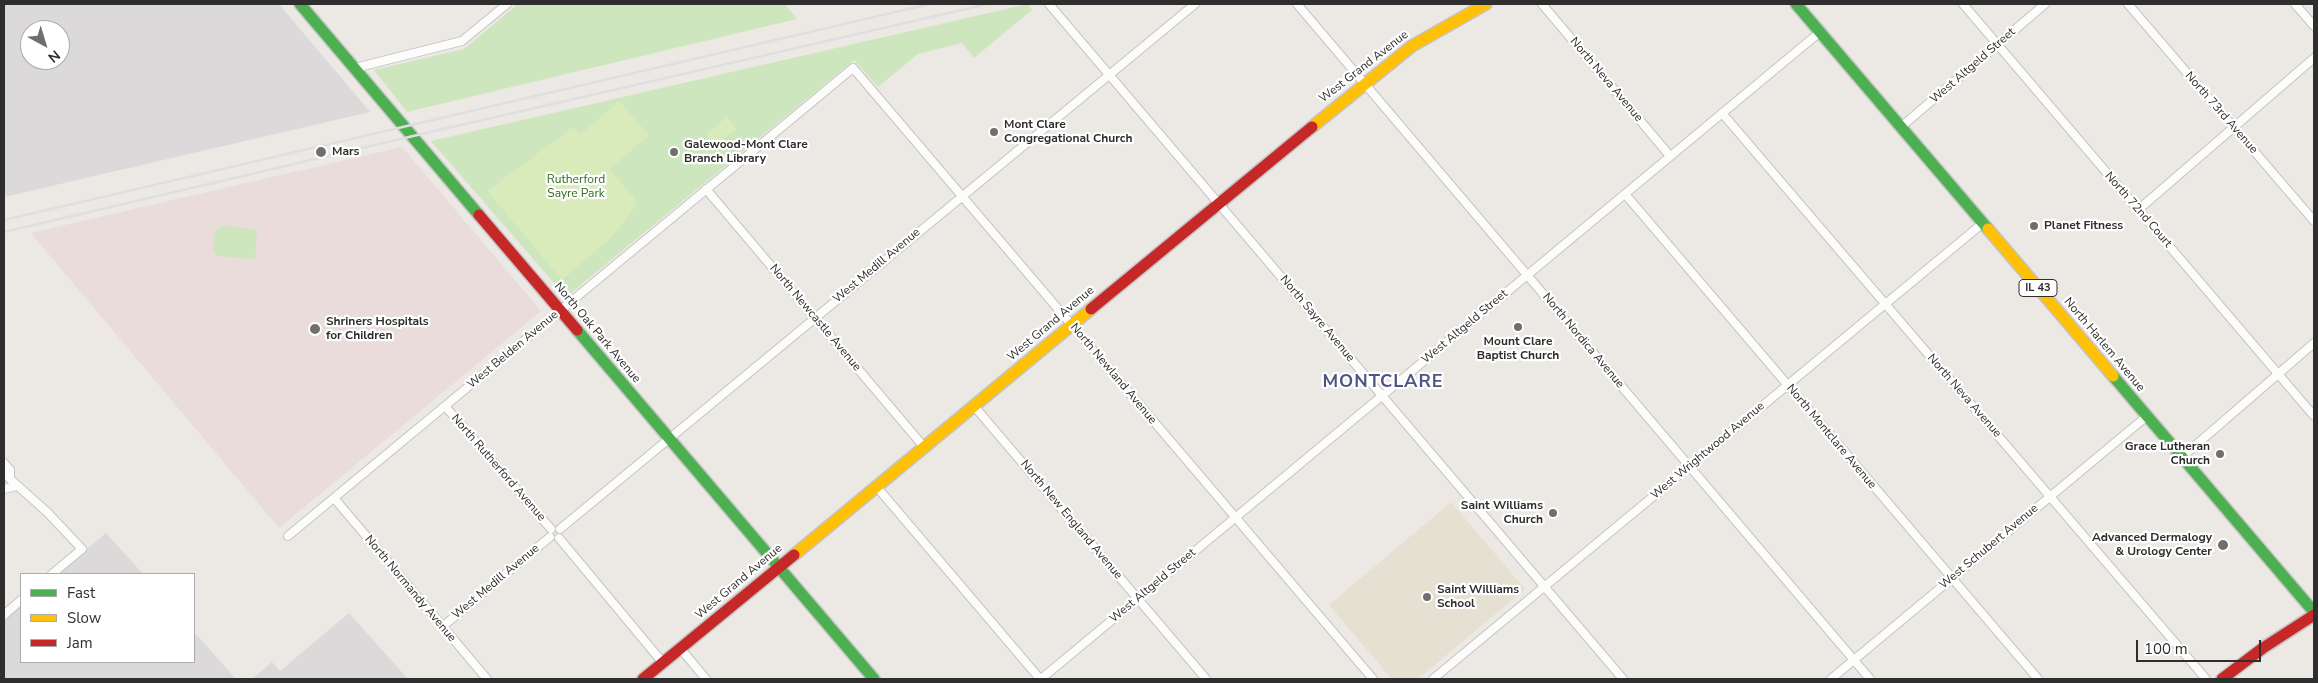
<!DOCTYPE html>
<style>
body{margin:0}
#map{position:relative;width:2318px;height:683px;overflow:hidden;background:#ece8e4;font-family:"Nunito Sans",sans-serif}
canvas{display:block}
.frame{position:absolute;inset:0;border:5px solid #2e2e2e;pointer-events:none}
.legend{position:absolute;left:20px;top:573px;width:175px;height:90px;box-sizing:border-box;background:#fff;border:1px solid #ababab;margin:0;padding:6px 9px;list-style:none;font-size:15px;color:#2e2e2e}
.legend li{display:flex;align-items:center;gap:10px;height:25px}
.legend b{width:25px;border:1px solid #ababab}
.north{position:absolute;left:20px;top:20px;width:50px;height:50px;box-sizing:border-box;background:#fff;border:1px solid #ababab;border-radius:50%;rotate:141deg;font-size:14px;font-weight:700;line-height:20px;text-align:center;color:#2e2e2e}
.north::after{content:'';display:block;margin:auto;width:18px;height:22px;background:#706f6e;clip-path:polygon(50% 0,100% 100%,50% 72%,0 100%)}
.scale{position:absolute;left:2136px;top:640px;width:125px;height:22px;box-sizing:border-box;border:2px solid #2e2e2e;border-top:0;padding-left:6px;font-size:15px;line-height:18px;white-space:nowrap;color:#2e2e2e;-webkit-text-stroke:4px #fff;paint-order:stroke}
</style>
<div id="map">
<canvas width="2318" height="683"></canvas>
<div class="frame"></div>
<ul class="legend">
<li><b style="height:6px;background:#4caf50"></b>Fast</li>
<li><b style="height:6px;background:#ffc107"></b>Slow</li>
<li><b style="height:6px;background:#c62828"></b>Jam</li>
</ul>
<div class="north">N</div>
<div class="scale">100 m</div>
</div>
<script>
const c = document.querySelector('canvas').getContext('2d');
c.lineJoin = 'round';
function fill(path, color) { c.fillStyle = color; c.fill(path, 'evenodd'); }
function stroke(path, color, width, dash) { c.strokeStyle = color; c.lineWidth = width; c.lineCap = dash ? 'butt' : 'round'; c.setLineDash(dash || []); c.stroke(path); }
function write(font, color, halo, rows, align = 'center') {
  c.font = font + ' "Nunito Sans",sans-serif'; c.lineWidth = 4.5; c.setLineDash([]); c.textBaseline = 'middle'; c.strokeStyle = halo; c.fillStyle = color; for (const [text, x, y, turn = 0] of rows) {
    c.save(); c.translate(x, y); c.rotate((+turn || 0) * Math.PI / 180); c.textAlign = isNaN(turn) ? turn : align; if (halo) c.strokeText(text, 0, 0); c.fillText(text, 0, 0); c.restore();
  }
}
const industrial = new Path2D(`
 M4 4H279L370 112 4 197ZM30 30H60V60H30Z
 M106 533 143 574H58Z
 M21 606V662H194V632L236 679H4V621Z
 M349 613 408 679H252L272 662 280 671Z`);
const education = new Path2D(`
 M1451 502 1525 589 1418 679H1392L1329 605Z`);
const medical = new Path2D(`
 M402 147 541 311 279 528 31 233Z`);
const green = new Path2D(`
 M518 4H785L797 19 407 112 374 70 464 49Z
 M1028 4 1032 10 974 58 962 43 918 54 878 87 854 60 566 297 431 141Z
 M222 225 255 230 257 232 255 259 218 256 213 251 215 231Z`);
const pitch = new Path2D(`
 M619 101 649 135 610 169 638 203 612 237 562 280 487 191 573 127 581 134Z
 M727 117 737 129 715 146 706 134Z`);
const street = new Path2D(`
 M1049 4 1623 679
 M1297 4 1870 679
 M1542 4 1670 156
 M1963 4 2314 416
 M2128 4 2314 221
 M2295 4 2314 26
 M355 68 462 41 507 4
 M1722 113 2206 679
 M1901 127 2045 4
 M706 189 924 447
 M1625 194 2038 679
 M2138 210 2314 58
 M445 406 551 529
 M974 406 1206 679
 M2182 457 2314 343
 M4 463 10 470V479L4 473
 M10 479 47 512 82 549 52 574
 M876 486 1040 679
 M4 489 16 486
 M334 498 487 679
 M560 529 1195 4
 M288 536 853 68 1373 679
 M559 538 663 663
 M4 615 21 600
 M442 627 550 537
 M680 648 706 679
 M1041 679 1820 32
 M1433 679 1983 223
 M1831 679 2147 416`);
const fast = new Path2D(`
 M300 4 479 215
 M1796 4 1988 229
 M577 330 874 679
 M2113 376 2314 612`);
const slow = new Path2D(`
 M1312 127 1412 46 1486 4
 M1988 229 2113 376
 M794 555 1091 309`);
const jam = new Path2D(`
 M479 215 577 330
 M1091 309 1312 127
 M643 679 794 555
 M2222 679 2263 648 2314 615`);
const rail = new Path2D(`
 M4 220 930 4
 M4 232 426 133 988 4`);
const markers = [
 [994,132,5,"#706f6e"],
 [321,152,6,"#706f6e"],
 [674,152,5,"#706f6e"],
 [2034,226,5,"#706f6e"],
 [1518,327,5,"#706f6e"],
 [315,329,6,"#706f6e"],
 [2220,454,5,"#706f6e"],
 [1553,513,5,"#706f6e"],
 [2223,545,6,"#706f6e"],
 [1427,597,5,"#706f6e"]
];
const shields = [
 [2038,288,38]
];
const shieldNames = [
 ["IL 43",2038,288]
];
const streetNames = [
 ["West Altgeld Street",1973,66,-41],
 ["West Grand Avenue",1364,67,-38],
 ["North Neva Avenue",1606,80,50],
 ["North 73rd Avenue",2221,113,49],
 ["North 72nd Court",2138,210,49],
 ["West Medill Avenue",877,266,-40],
 ["North Newcastle Avenue",815,318,50],
 ["North Sayre Avenue",1317,319,50],
 ["West Grand Avenue",1051,324,-40],
 ["West Altgeld Street",1465,327,-40],
 ["North Oak Park Avenue",597,333,50],
 ["North Nordica Avenue",1583,341,50],
 ["North Harlem Avenue",2104,345,50],
 ["West Belden Avenue",513,350,-40],
 ["North Newland Avenue",1113,374,50],
 ["North Neva Avenue",1964,396,49],
 ["North Montclare Avenue",1831,437,50],
 ["West Wrightwood Avenue",1708,451,-40],
 ["North Rutherford Avenue",498,468,49],
 ["North New England Avenue",1071,520,50],
 ["West Schubert Avenue",1989,547,-40],
 ["West Medill Avenue",496,582,-40],
 ["West Grand Avenue",739,582,-40],
 ["West Altgeld Street",1153,586,-40],
 ["North Normandy Avenue",410,589,50]
];
const poiNames = [
 ["Mont Clare",1004,125],
 ["Congregational Church",1004,139],
 ["Galewood-Mont Clare",684,145],
 ["Branch Library",684,159],
 ["Mars",332,152],
 ["Planet Fitness",2044,226],
 ["Shriners Hospitals",326,322],
 ["for Children",326,336],
 ["Mount Clare",1518,342,"center"],
 ["Baptist Church",1518,356,"center"],
 ["Grace Lutheran",2210,447,"right"],
 ["Church",2210,461,"right"],
 ["Saint Williams",1543,506,"right"],
 ["Church",1543,520,"right"],
 ["Advanced Dermalogy",2212,538,"right"],
 ["& Urology Center",2212,552,"right"],
 ["Saint Williams",1437,590],
 ["School",1437,604]
];
const parkNames = [
 ["Rutherford",576,180],
 ["Sayre Park",576,194]
];
const districtNames = [
 ["MONTCLARE",1383,383]
];
fill(industrial, '#dcd9db');
fill(education, '#e6e0d3');
fill(medical, '#e9dcdb');
fill(green, '#cee6be');
fill(pitch, '#d9eabb');
stroke(street, '#c5c4c5', 10);
stroke(fast, '#c5c4c5', 14);
stroke(slow, '#c5c4c5', 14);
stroke(jam, '#c5c4c5', 14);
stroke(street, '#fcfcfb', 8);
stroke(fast, '#4caf50', 11);
stroke(slow, '#ffc107', 11);
stroke(jam, '#c62828', 11);
stroke(rail, '#dfdfe1', 2.5);
for (const [x, y, r, color] of markers) { const dot = new Path2D(); dot.arc(x, y, r, 0, 2 * Math.PI); c.fillStyle = color; c.fill(dot); stroke(dot, '#fff', 2); }
for (const [x, y, w] of shields) { const box = new Path2D(); box.roundRect(x - w / 2, y - 8.5, w, 17, 4); c.fillStyle = '#fff'; c.fill(box); stroke(box, '#2e2e2e', 1); }
write('bold 11px', '#2e2e2e', null, shieldNames);
write('12px', '#2e2e2e', '#fff', streetNames);
write('bold 12px', '#2e2e2e', '#fff', poiNames, 'left');
write('12px', '#2c6e1b', '#fff', parkNames);
c.letterSpacing = '1px';
write('bold 18px', '#4d5680', '#fff', districtNames);
c.letterSpacing = '0px';
</script>
